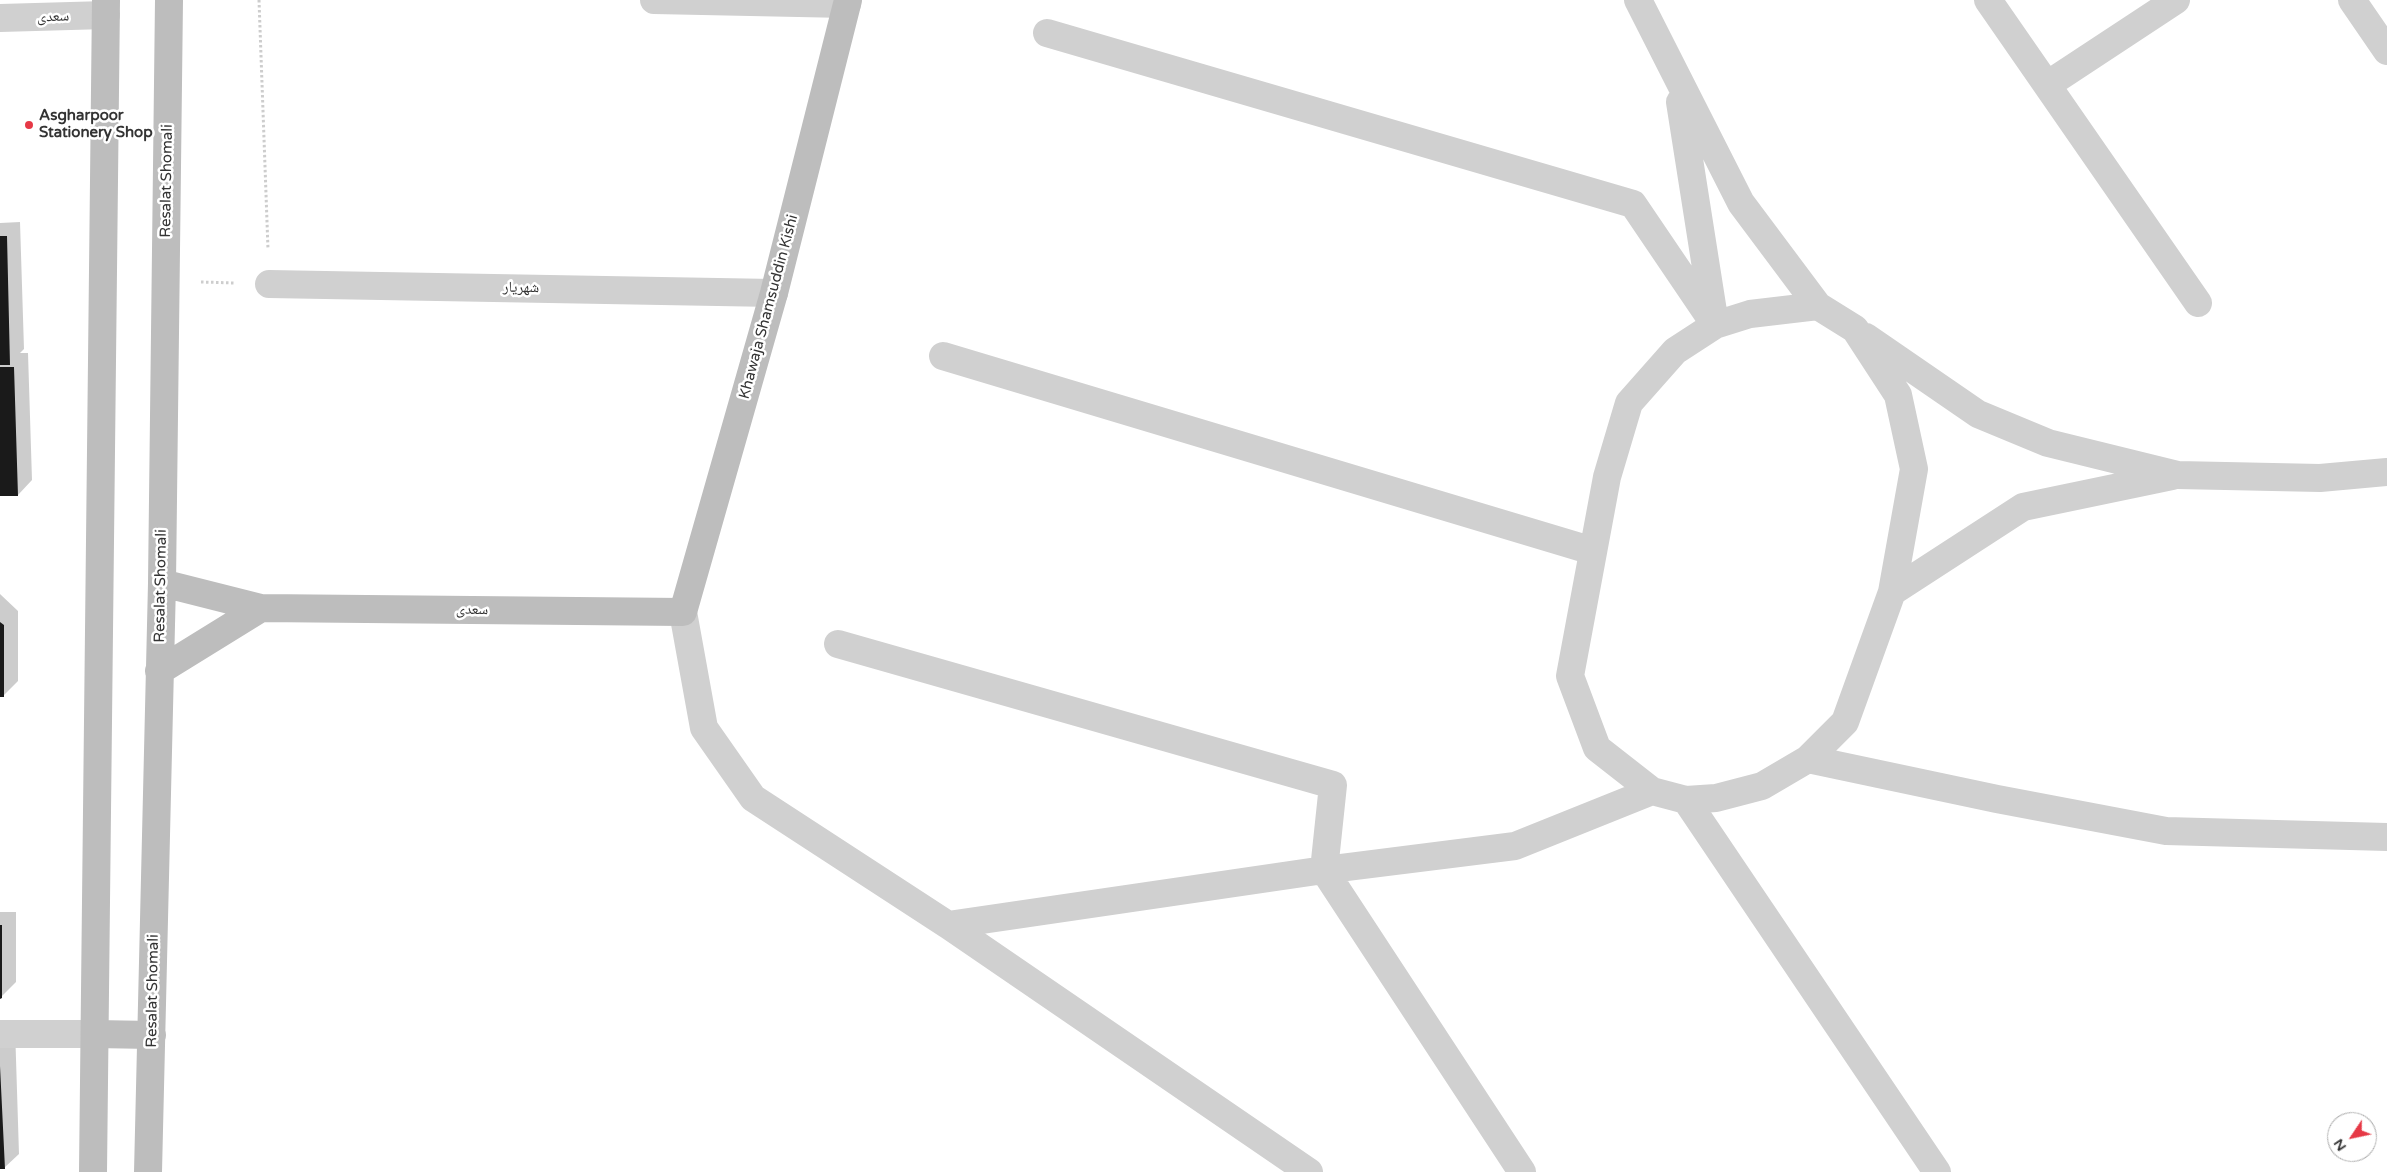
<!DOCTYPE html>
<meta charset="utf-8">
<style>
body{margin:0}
#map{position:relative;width:2387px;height:1172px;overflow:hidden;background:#fff;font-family:"Varela Round",sans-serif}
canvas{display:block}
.north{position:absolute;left:2327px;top:1112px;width:50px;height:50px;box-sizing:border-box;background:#fff;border:1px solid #adadad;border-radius:50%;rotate:236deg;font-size:14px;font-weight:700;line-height:20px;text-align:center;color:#333}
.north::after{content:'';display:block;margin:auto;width:18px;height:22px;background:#e63946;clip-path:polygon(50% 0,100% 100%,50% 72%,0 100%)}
</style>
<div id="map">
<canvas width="2387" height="1172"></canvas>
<div class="north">N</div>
</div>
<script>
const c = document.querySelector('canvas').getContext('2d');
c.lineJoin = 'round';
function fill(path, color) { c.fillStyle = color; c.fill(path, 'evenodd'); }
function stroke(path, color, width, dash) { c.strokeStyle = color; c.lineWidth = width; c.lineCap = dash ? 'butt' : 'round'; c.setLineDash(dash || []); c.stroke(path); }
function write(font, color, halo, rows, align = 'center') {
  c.font = font + ' "Varela Round","Noto Naskh Arabic",sans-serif'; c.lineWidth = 5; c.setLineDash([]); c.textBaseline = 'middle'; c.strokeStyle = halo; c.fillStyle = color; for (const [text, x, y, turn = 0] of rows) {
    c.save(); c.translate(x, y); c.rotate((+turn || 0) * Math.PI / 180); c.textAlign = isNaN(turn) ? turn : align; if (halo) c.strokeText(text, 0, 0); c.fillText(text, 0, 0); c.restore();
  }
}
const shadow = new Path2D(`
 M20 222 24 349 20 353H28L32 480 18 495H0V223Z
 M0 594 18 611V681L3 696H0Z
 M0 912H16V982L0 998Z
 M0 1027H15L19 1154 4 1168H0Z`);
const building = new Path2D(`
 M0 236H7L10 365H0Z
 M0 367H14L18 496H0Z
 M0 622 4 625V697H0Z
 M0 925H2V998L0 999Z
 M0 1066 5 1169H0Z`);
const path = new Path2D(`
 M259 0 268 249
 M201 282 235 283`);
const street = new Path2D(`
 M654 0 847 4
 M1638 0 1741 203 1818 306
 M1988 0 2198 303
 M2352 0 2387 51
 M0 18 106 15
 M1047 33 1633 204 1715 325
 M2047 85 2176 0
 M1680 102 1714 318
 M269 284 774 293
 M1818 306 1855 329 1898 395 1914 469 1892 592 1845 722 1808 759 1762 786 1716 798 1686 800 1652 791 1597 748 1570 676 1607 477 1629 403 1675 351 1715 325 1750 314Z
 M1866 337 1978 414 2048 443 2178 475 2320 478 2387 472
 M943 356 1593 551
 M1892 592 2023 507 2172 476
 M683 612 704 728 753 798 948 925 1309 1172
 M838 644 1333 785 1324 870 1522 1172
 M1808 759 1997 799 2166 831 2387 837
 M1686 800 1937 1172
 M948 925 1324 870 1515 846 1652 791
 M0 1034H95`);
const secondary = new Path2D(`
 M162 583 261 608 683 612 774 293 848 0
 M159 671 261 608
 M95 1034 152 1035
 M93 1172 106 0
 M148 1172 162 583 169 0`);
const markers = [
 [29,125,5,"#e63946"]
];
const streetNames = [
 ["سعدی",53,17,-2],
 ["Resalat Shomali",167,181,-89],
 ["شهریار",521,288,1],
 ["Khawaja Shamsuddin Kishi",769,307,-75],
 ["Resalat Shomali",161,586,-89],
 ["سعدی",472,610,1],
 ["Resalat Shomali",153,991,-89]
];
const poiNames = [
 ["Asgharpoor",39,116],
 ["Stationery Shop",39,133]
];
fill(shadow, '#0003');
fill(building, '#1a1a1a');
stroke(path, '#cdcdcd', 3, [2.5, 2.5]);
stroke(street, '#d0d0d0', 28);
stroke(secondary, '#bdbdbd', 28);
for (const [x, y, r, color] of markers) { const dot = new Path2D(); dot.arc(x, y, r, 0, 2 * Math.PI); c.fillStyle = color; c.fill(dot); stroke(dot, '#fff', 2); }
write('15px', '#333', '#fff', streetNames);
write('bold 15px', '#333', '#fff', poiNames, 'left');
</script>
